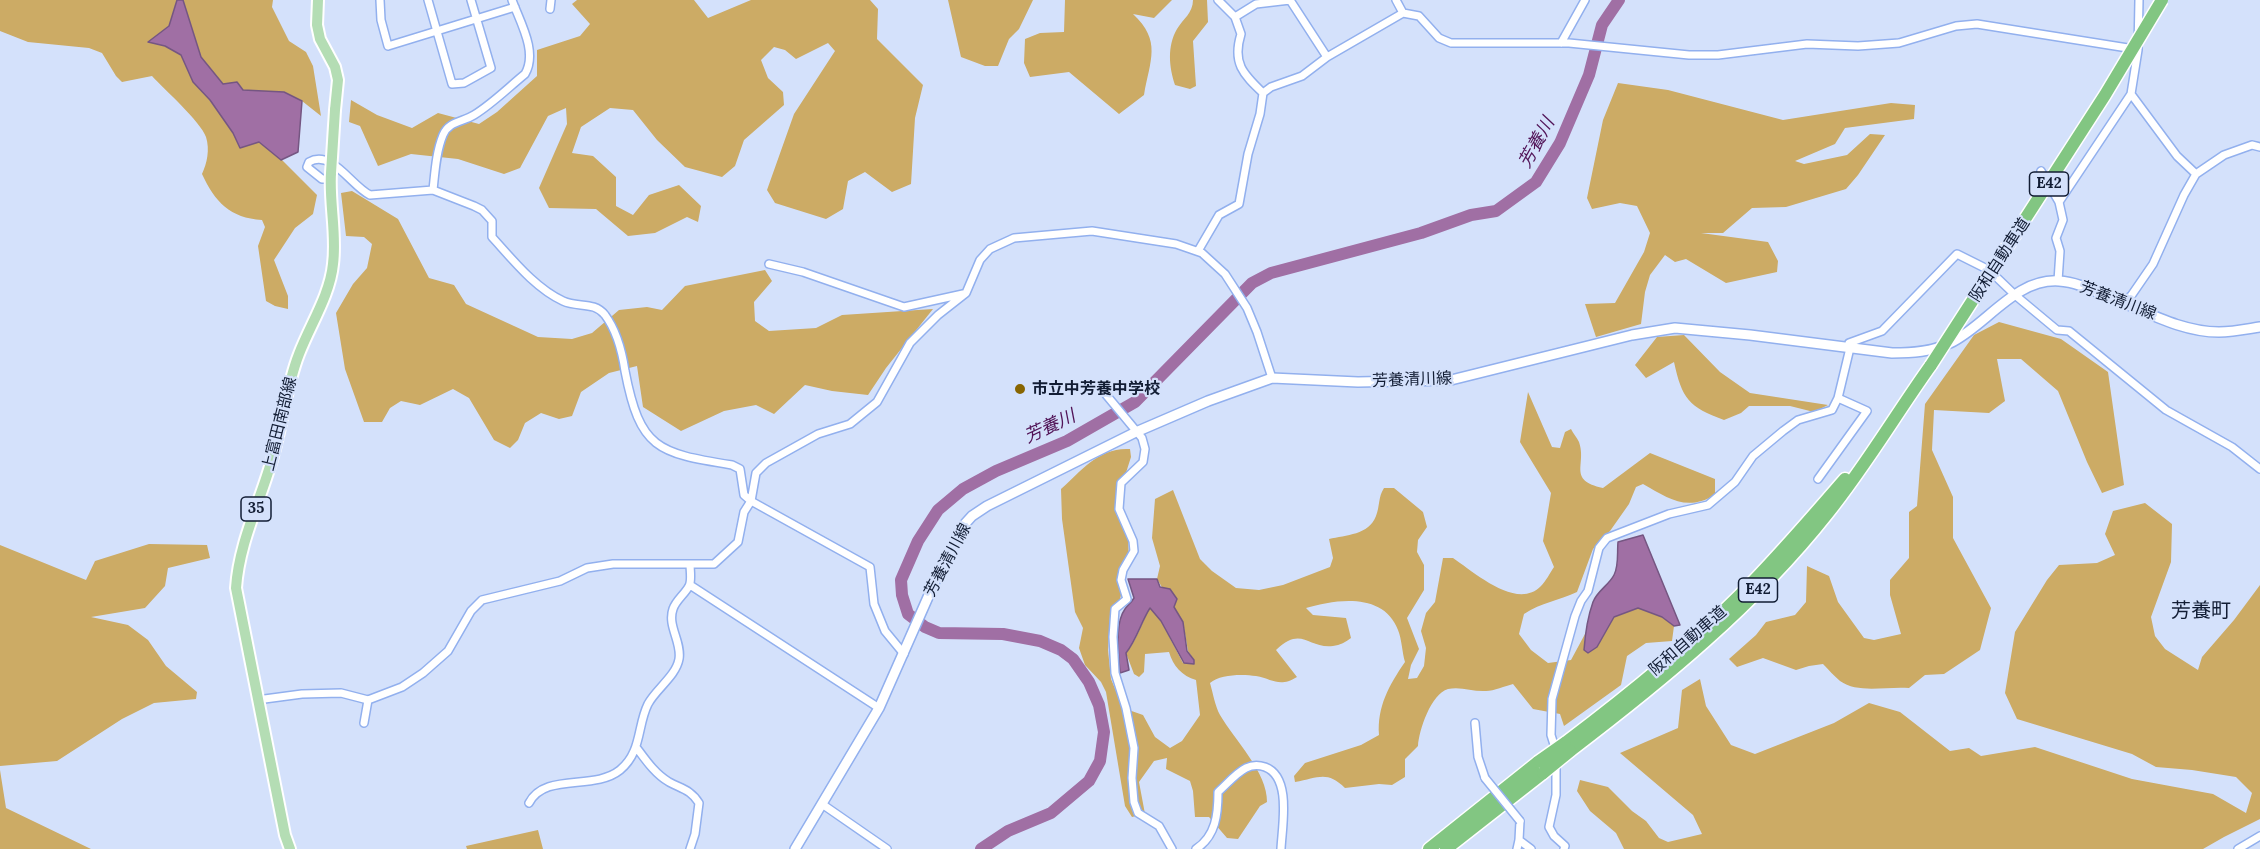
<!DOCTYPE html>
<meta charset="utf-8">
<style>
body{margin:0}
canvas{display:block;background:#d4e1fb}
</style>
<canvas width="2260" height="849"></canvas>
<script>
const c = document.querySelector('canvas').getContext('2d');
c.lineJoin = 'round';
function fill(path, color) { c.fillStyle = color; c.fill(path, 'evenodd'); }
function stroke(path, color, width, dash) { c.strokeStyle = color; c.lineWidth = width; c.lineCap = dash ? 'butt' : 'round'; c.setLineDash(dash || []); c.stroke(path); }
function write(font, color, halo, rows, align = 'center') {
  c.font = font + ' Lora,"Noto Sans JP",serif'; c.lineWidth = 4.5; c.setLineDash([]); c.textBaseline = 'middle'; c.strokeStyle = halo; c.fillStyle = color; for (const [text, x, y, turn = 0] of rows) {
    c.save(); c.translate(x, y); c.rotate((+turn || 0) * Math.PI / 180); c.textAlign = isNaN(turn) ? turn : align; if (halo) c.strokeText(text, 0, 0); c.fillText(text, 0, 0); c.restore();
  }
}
const forest = new Path2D(`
 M0 0H177L170 26 149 42 165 46 181 55 193 82 210 100 233 133 240 148 259 142 276 154 317 195 313 214 295 228 274 260 288 296V309L275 306 266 301 258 246 265 227 262 220C230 218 215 202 202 174 207 163 210 150 206 137 201 122 164 89 152 76L122 82 116 76 102 53 89 48 28 42 0 31Z
 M183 0H273L272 7 289 41 306 52 313 66 321 116 302 101 284 92 243 90 237 82 223 84 201 57Z
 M577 0H694L708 18 751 0H870L878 9 877 39 923 85 915 118 911 184 892 192 865 172 848 181 843 209 826 219 775 203 767 190 794 114 835 51 828 43 796 59 785 50 774 47 761 60 768 78 783 92 784 105 744 140 735 166 722 177 685 167 657 140 633 110 610 108 581 127 572 153 593 156 616 177V206L633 215 649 195 679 185 701 206 698 222 687 217 655 233 628 236 596 209 549 208 539 188 567 124 566 108 548 116 520 168 504 174 458 159 411 154 378 166 360 126 349 122 351 100 377 115 412 128 438 113 479 124 497 112 537 76V50L580 36 590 24 572 4Z
 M948 0H1033L1019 29 1009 39 998 66H985L961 57Z
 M1065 0H1172L1154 18 1133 14C1162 41 1150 60 1144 95L1119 114 1069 72 1030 77 1024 63 1025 39 1040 33 1064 32Z
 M1193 0H1207L1208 22 1193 41 1196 86 1190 89 1175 85C1169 67 1167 46 1177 29 1183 19 1193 13 1193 0Z
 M1618 83 1668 90 1783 120 1891 103 1915 105 1914 119 1845 128 1835 144 1795 161 1804 164 1847 155 1870 134 1885 135 1858 175 1846 189 1786 207 1752 208 1723 233H1701L1768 242 1778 261 1777 272 1726 283 1686 259 1675 262 1665 255 1650 275 1645 292 1641 324 1596 337 1585 304 1615 303 1644 252 1650 233 1637 206 1620 203 1592 209 1587 198 1603 120Z
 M352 191 398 219 429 278 454 285 466 304 538 337 572 339 592 333 619 310 647 307 662 310 685 286 765 270 772 281 754 302 755 321 769 331 816 328 842 315 933 309 886 368 868 395 832 391 805 385 774 414 756 405 724 411 681 431 643 407 637 366 609 373 581 392 572 416 559 419 541 413 525 423 518 440 510 448 494 440 469 398 453 389 420 405 401 401 390 408 382 422H364L345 369 336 313 353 284 367 268 372 244 364 237 346 236 341 193Z
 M1999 322 2061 339 2108 372 2124 485 2102 493 2087 462 2058 391 2021 359H1997L2005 401 1989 413 1934 410 1932 450 1953 497V538L1991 608 1980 650 1944 674 1925 675 1909 688C1887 686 1858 694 1840 681 1834 676 1829 670 1823 664L1809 666 1796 670 1763 658 1737 667 1729 659 1756 635 1766 622 1795 615 1806 602 1807 566 1829 576 1838 602 1864 638 1874 640 1901 634 1890 595V580L1909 558V512L1917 506 1925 404 1974 335Z
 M1684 335 1720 372 1750 393 1828 405 1814 412 1790 406H1749L1741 413 1724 420C1689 407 1682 399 1674 362L1646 378 1635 365 1657 337Z
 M1528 392 1552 447 1560 448 1565 432 1571 429C1573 433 1577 438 1579 442 1587 465 1567 480 1603 488L1650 453 1715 479V495C1686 512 1668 498 1643 484L1636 487 1629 504 1610 531 1593 549 1577 592C1558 601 1542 602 1524 614L1519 634 1531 650 1548 663 1571 660 1585 634 1584 650 1597 647 1614 617 1638 608 1662 617 1674 626 1672 641 1646 643 1627 656 1621 685 1564 726 1560 714 1533 709 1513 684C1505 686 1494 691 1486 691 1473 692 1461 686 1448 689 1431 694 1419 730 1418 746L1405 759V777L1392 785 1379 784 1345 788C1327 770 1318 778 1295 782L1294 776 1305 763 1361 745 1379 735C1377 707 1389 685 1405 662 1402 652 1402 640 1398 630 1384 592 1336 599 1306 608L1313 615 1346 618 1351 638C1346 642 1340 645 1333 646 1308 649 1302 625 1276 650L1297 677C1279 688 1273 679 1256 676 1243 674 1220 674 1210 683 1213 693 1215 706 1220 715 1234 739 1268 773 1267 802L1260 806 1238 839 1227 838 1209 817H1195L1193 791 1190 781 1166 769 1167 758 1154 761 1139 782 1145 814 1132 817 1125 806 1106 692 1101 682 1085 665 1079 648 1083 628 1075 612 1062 519 1061 489C1082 470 1099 447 1130 449L1131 457 1116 504 1128 534 1129 564 1120 599 1110 615 1108 650 1111 679 1123 708 1143 715 1155 737 1170 748 1182 741 1200 715 1196 680C1182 676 1173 666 1169 652L1145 654 1144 672 1139 677 1134 674 1126 653C1137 640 1142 622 1150 607L1161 621 1183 663 1194 664V660L1188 651 1183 622 1157 579 1160 566 1152 538 1155 499 1173 490 1200 559 1212 571 1236 588 1259 590 1283 585 1330 567 1333 558 1329 539C1346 535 1369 535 1376 516 1380 506 1378 497 1384 488H1394L1423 512 1427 527 1418 540 1417 552 1424 565V590L1407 618 1419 649 1411 665 1408 679 1417 678 1424 666 1426 648 1421 631 1426 613 1435 602 1443 558H1453C1474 572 1517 611 1541 586 1546 581 1550 573 1554 567L1543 541 1551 493 1520 442Z
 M2145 503 2172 524 2171 562 2151 617 2155 636 2165 649 2198 670 2202 657 2234 620 2260 585V819L2224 837 2203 849H1624L1616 833 1590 811 1577 791 1580 780 1608 787 1632 811 1646 821 1659 838 1668 842 1702 834 1693 815 1620 753 1678 728 1682 690 1700 679 1706 706 1731 745 1755 754 1834 723 1869 703 1900 712 1950 751 1969 748 1981 756 2035 747 2132 779 2213 794 2246 813 2252 793 2236 777 2192 770 2156 767 2132 754 2017 719 2005 693 2015 632 2047 580 2059 565 2097 563 2115 555 2105 534 2113 511Z
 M149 544 207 545 210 558 168 568 165 586 145 608 91 617 128 625 148 640 166 666 197 692 196 699 154 703 122 719 57 761 0 766V545L86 580 95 561Z
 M0 770 6 808 91 849H0Z
 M538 830 543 849H467L466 846Z`);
const water = new Path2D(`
 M177 0H183L201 57 223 84 237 82 243 90 284 92 302 101 298 152 281 160 259 142 240 148 233 133 210 100 193 82 181 55 165 46 148 42 169 26Z
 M1643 535 1680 625 1674 626 1662 617 1638 608 1614 617 1597 647 1588 653 1584 650C1585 636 1588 616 1593 602 1597 591 1609 585 1614 575 1619 566 1617 553 1618 542Z
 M1128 579H1157L1160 587 1170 589 1177 599 1174 607 1183 622 1187 651 1194 660V664L1184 663 1161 621 1150 608C1141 622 1137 639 1126 653L1129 670 1120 673C1119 655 1114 624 1125 609 1128 605 1131 603 1134 598Z`);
const river = new Path2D(`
 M981 849 1008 831 1051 813 1089 781 1100 761 1104 732 1099 705 1089 682 1073 659 1061 650 1040 641 1003 634 939 633 925 627 908 614 902 595 901 580 918 541 938 510 963 489 996 471 1067 441 1135 402 1252 283 1271 273 1421 233 1471 215 1496 211 1536 182 1560 143 1589 75 1602 25 1619 0`);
const street = new Path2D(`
 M380 0 381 20 388 46 515 7
 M428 0 452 84 464 83 491 68 471 0
 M1218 0 1235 17
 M1396 0 1403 13
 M550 9 551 0
 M1561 43 1585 0
 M1263 93C1243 74 1232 63 1241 34L1235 17 1256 4 1290 0 1327 57
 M2131 94 2177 156 2196 174
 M2041 171 2059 202 2063 220 2056 238 2060 251 2058 281
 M331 179H322L307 167 309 162C332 149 351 186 370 195L433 190 474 206 482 210 492 221V237C513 260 535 288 563 301 578 308 594 301 605 315 617 331 622 351 625 371 640 449 657 453 732 465L740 469 744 495 751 501 870 567 874 604 885 631 904 654
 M433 190C435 172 436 152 443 135 449 121 463 122 474 115 492 104 509 87 525 74 538 52 520 22 512 0
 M2059 202 2131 94 2138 50 2139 0
 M1198 251 1219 215 1239 204 1248 154 1260 114 1263 93 1271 87 1302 76 1327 57 1403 13 1419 16 1439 38 1451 43H1569L1689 55H1718L1807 44 1858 46 1899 43 1956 26 1977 24 2134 49
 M769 264 803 272 904 307 963 294
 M2122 302 2131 296 2153 264 2184 195 2196 174 2224 155 2252 145 2260 147
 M1103 391 1142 438 1145 449 1143 462 1121 483 1119 509 1133 541 1134 551 1123 570 1121 580 1127 599 1115 609 1113 637 1115 673 1126 708 1134 748 1132 778 1134 802 1138 813 1159 826 1172 849
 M1818 479 1867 411 1838 398
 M690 585 879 708
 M257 700 302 694 341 693 368 700 402 687 423 673 448 651 471 611 482 600 560 581 587 568 613 564H714L738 542 744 512 751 501 756 473 766 463 818 434 850 424 877 402 910 343 938 315 966 293 980 260 990 249 1014 238 1092 231 1176 244 1202 253 1225 274 1247 308 1257 332 1272 378
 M364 723 368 700
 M1475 723 1478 757 1485 778
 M636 747C645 759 655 774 669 782 682 789 691 790 699 803L695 834 690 849
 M1556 751 1551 735 1552 699 1575 616 1581 601 1588 591 1599 548 1607 538 1669 514 1708 505 1735 482 1753 456 1783 431 1798 420 1832 410 1838 398 1850 348 1849 343 1882 331 1957 254 1989 270 2015 295 2057 330 2069 331 2166 410 2232 447 2260 469
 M1556 762V795L1549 827 1554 836 1565 846 1564 849
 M529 803C545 772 594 791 620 770 642 752 637 726 648 704 656 689 676 676 679 659 682 642 667 626 673 609 676 600 685 594 689 586 692 581 690 571 690 564
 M822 804 887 849
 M1519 840 1531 849
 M1196 849C1216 836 1218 814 1218 792 1227 784 1236 773 1246 768 1252 765 1259 765 1265 767 1292 777 1282 826 1281 849
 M1517 849 1519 840 1520 821
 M2238 849 2260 836`);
const secondary = new Path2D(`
 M795 849 879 708 936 579 962 527 972 516 987 506 1136 432 1208 401 1272 378 1358 382 1451 380 1632 335 1675 328 1750 335 1892 353C1911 353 1932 352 1950 343 1986 326 2015 278 2059 281 2077 282 2094 291 2111 298 2145 311 2181 332 2219 332 2233 332 2247 329 2260 327`);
const primary = new Path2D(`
 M318 0 317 25 320 39 335 67 338 80 335 110
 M290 849 285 835 236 588C239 542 261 500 273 456 283 422 286 387 299 354 310 325 330 295 333 264 337 234 329 203 331 173`);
const highway = new Path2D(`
 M1565 743C1626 697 1687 648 1740 595 1777 558 1811 518 1845 479
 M1570 751C1662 681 1755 605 1827 514 1865 467 1896 414 1931 365
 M1429 849 1538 762
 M1446 849 1543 773`);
const streetBridge = new Path2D(`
 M1485 778 1520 821`);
const primaryBridge = new Path2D(`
 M331 173 335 110`);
const highwayBridge = new Path2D(`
 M1931 365 2105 95 2162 0
 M1538 762 1565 743
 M1543 773 1570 751`);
const markers = [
 [1020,389,6,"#886500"]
];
const shields = [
 [2049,184,39],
 [256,509,30],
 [1758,590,39]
];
const shieldNames = [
 ["E42",2049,184],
 ["35",256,509],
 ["E42",1758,590]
];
const streetNames = [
 ["阪和自動車道",2000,260,-57],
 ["芳養清川線",2118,301,21],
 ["芳養清川線",1412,380,-2],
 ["上富田南部線",280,424,-76],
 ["芳養清川線",948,560,-62],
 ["阪和自動車道",1688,641,-41]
];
const poiNames = [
 ["市立中芳養中学校",1032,389]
];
const waterNames = [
 ["芳養川",1537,143,-61],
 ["芳養川",1050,427,-25]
];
const quarterNames = [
 ["芳養町",2201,611]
];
fill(forest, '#ccab65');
fill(water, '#a06fa4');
stroke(water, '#755682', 1.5);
stroke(river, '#a06fa4', 12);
stroke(street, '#92b0ee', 10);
stroke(secondary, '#92b0ee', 12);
stroke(primary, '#fff', 14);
stroke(highway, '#fff', 15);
stroke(street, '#fff', 7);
stroke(secondary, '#fff', 9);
stroke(primary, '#b4ddb4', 10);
stroke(highway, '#82c682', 12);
stroke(streetBridge, '#92b0ee', 10, []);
stroke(primaryBridge, '#fff', 14, []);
stroke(highwayBridge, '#fff', 15, []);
stroke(streetBridge, '#fff', 7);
stroke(primaryBridge, '#b4ddb4', 10);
stroke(highwayBridge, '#82c682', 12);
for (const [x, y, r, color] of markers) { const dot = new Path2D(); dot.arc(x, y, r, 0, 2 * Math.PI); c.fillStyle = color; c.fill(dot); stroke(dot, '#d4e1fb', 2); }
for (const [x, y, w] of shields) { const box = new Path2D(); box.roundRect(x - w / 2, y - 12, w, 24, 4.5); c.fillStyle = '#d4e1fb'; c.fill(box); stroke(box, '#121d34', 1.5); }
write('bold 15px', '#121d34', null, shieldNames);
write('16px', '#121d34', '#d4e1fb', streetNames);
write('bold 16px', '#121d34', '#d4e1fb', poiNames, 'left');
write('italic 18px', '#511357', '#d4e1fb', waterNames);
write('20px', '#121d34', '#d4e1fb', quarterNames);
</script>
